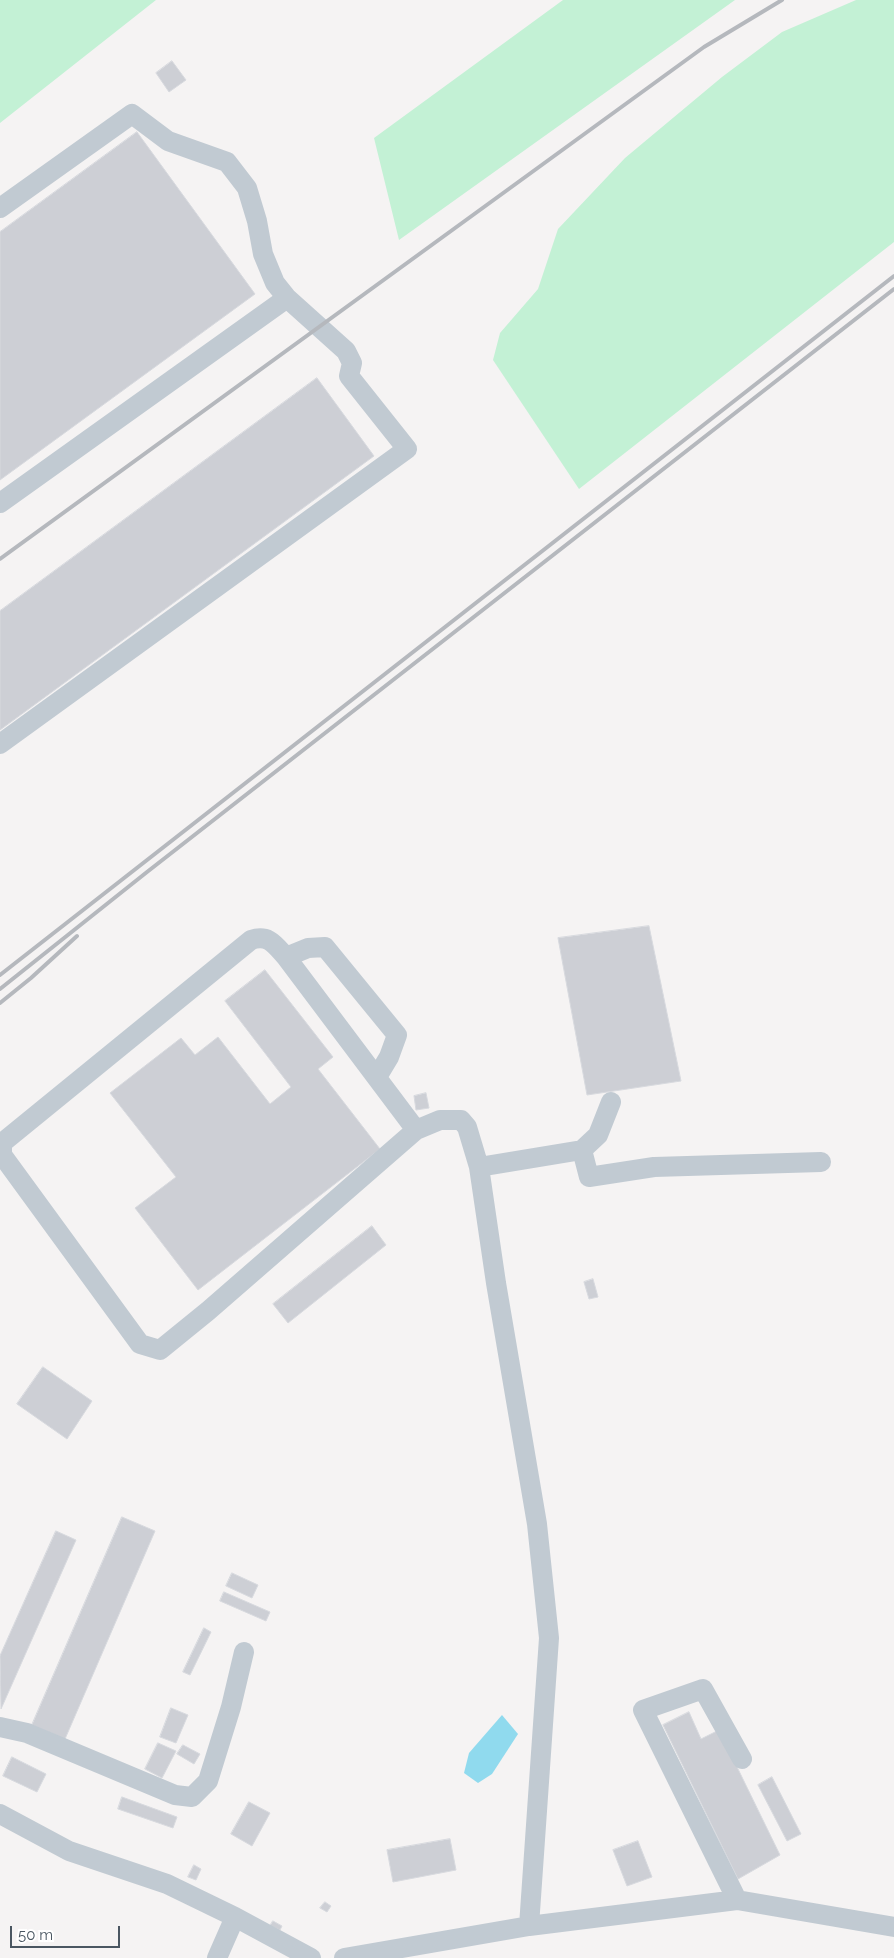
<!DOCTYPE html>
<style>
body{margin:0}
#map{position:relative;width:894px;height:1958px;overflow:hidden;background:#f5f3f3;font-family:Raleway,sans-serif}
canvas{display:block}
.scale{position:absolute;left:10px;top:1926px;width:110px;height:22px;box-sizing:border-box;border:2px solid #4a5661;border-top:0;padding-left:6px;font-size:15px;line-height:18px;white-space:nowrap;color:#4a5661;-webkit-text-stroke:4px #fff;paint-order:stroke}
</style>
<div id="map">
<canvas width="894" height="1958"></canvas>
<div class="scale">50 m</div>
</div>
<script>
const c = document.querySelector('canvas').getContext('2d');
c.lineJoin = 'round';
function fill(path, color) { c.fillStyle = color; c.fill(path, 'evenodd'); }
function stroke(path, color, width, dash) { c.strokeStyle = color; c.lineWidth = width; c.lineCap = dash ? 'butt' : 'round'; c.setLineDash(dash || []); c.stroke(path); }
const green = new Path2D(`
 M0 0H156L0 123Z
 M563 0H735L399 240 374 138Z
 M856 0H894V242L579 489 493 360 500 333 538 289 558 229 625 158 722 77 782 32Z`);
const water = new Path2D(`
 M502 1715 518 1734 492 1774 478 1783 464 1773 469 1753Z`);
const building = new Path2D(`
 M172 61 186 80 169 92 156 73Z
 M137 132 255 294 0 480V232Z
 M317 378 374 456 0 730V611Z
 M649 926 681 1081 587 1095 558 938Z
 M265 970 333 1057 318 1069 380 1149 198 1290 135 1208 176 1177 110 1093 181 1038 195 1055 218 1037 270 1104 291 1087 225 1001Z
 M426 1093 429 1108 416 1110 414 1096Z
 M372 1226 386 1245 288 1323 273 1304Z
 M593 1279 598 1297 589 1299 584 1282Z
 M43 1367 92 1401 67 1439 17 1404Z
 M122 1517 155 1531 65 1739 32 1725Z
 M56 1531 76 1540 1 1709 0 1656Z
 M232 1573 258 1585 252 1598 226 1586Z
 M224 1592 270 1612 266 1621 220 1601Z
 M204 1628 211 1632 190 1675 183 1672Z
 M171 1708 188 1715 176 1743 160 1737Z
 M689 1712 701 1739 719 1730 780 1855 738 1879 663 1725Z
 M158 1743 176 1751 162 1778 145 1769Z
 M183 1745 200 1754 194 1764 177 1754Z
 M12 1757 46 1774 37 1792 3 1776Z
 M772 1777 801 1834 787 1841 758 1785Z
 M122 1797 177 1817 173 1828 118 1809Z
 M249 1802 270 1813 252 1846 231 1834Z
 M450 1839 456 1870 393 1882 387 1850Z
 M638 1841 652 1877 627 1886 613 1850Z
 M194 1865 201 1869 196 1880 188 1877Z
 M325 1902 331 1906 327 1912 320 1908Z
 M273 1921 282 1926 280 1930 270 1926Z`);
const minor = new Path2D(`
 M0 208 132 114 168 141 227 162 247 188 257 221 263 254 275 283 287 298
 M0 503 287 298 346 351 352 363 349 376 407 449 0 744
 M286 957 308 948 325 947 397 1035 389 1057 377 1077
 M416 1130 286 957C275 945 269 934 251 940L2 1143V1155L140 1344 160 1350 208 1311 416 1130 440 1120H461L467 1127 479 1167 496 1283 537 1524 549 1638 529 1926
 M582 1150 598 1135 611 1102
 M479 1167 582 1150 589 1177 654 1167 821 1162
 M0 1727 27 1733 175 1795 192 1797 208 1781 231 1707 244 1652
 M0 1814 69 1851 167 1884 235 1917 311 1958
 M737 1900 643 1710 703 1689 742 1759
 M217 1958 235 1917
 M344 1958 529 1926 737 1900 894 1927`);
const rail = new Path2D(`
 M0 559 704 47 782 0
 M0 975 894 276
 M0 989 147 872 894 289
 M0 1003 31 978 77 936`);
fill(green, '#c3f1d5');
fill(water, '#90daee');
fill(building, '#cdcfd5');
stroke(building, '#d7d9de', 1);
stroke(minor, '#c1cad2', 20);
stroke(rail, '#b5b8bd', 4);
</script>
